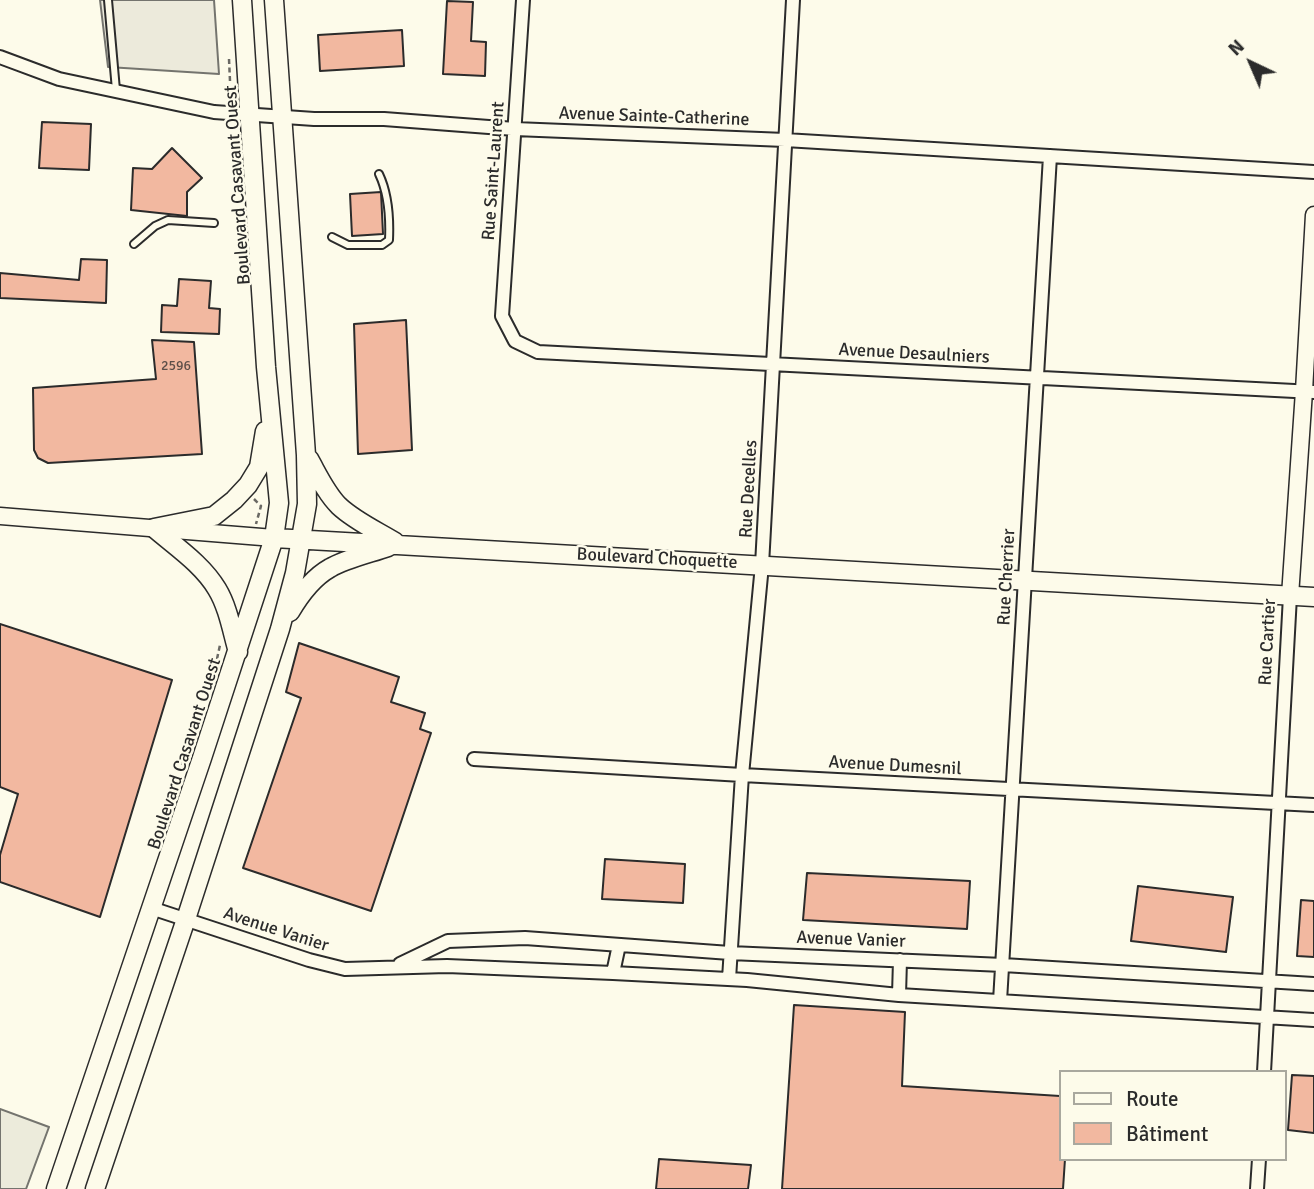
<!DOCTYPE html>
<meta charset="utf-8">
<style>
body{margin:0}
#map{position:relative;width:1314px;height:1189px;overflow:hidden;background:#fdfbea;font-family:Signika,sans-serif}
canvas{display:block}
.legend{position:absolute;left:1059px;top:1070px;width:228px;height:91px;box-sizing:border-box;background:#fdfbea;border:2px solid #a9a89e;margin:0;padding:9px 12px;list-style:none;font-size:21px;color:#2b2b2b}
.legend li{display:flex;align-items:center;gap:14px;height:35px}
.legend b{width:35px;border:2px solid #a9a89e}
.north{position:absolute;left:1216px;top:28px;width:70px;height:70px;-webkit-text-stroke:5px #fdfbea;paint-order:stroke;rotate:316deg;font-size:19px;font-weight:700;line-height:28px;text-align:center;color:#2b2b2b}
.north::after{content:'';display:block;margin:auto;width:24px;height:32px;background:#2b2b2b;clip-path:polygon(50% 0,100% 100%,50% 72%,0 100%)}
</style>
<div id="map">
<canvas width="1314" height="1189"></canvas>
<ul class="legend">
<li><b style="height:9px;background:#fdfbea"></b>Route</li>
<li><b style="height:19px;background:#f2b8a0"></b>Bâtiment</li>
</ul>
<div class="north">N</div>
</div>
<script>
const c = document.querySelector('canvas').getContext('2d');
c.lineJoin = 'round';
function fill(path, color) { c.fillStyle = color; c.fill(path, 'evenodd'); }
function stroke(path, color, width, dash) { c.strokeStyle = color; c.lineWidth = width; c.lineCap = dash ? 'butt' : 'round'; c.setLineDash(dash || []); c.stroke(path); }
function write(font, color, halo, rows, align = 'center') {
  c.font = font + ' Signika,sans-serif'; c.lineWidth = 5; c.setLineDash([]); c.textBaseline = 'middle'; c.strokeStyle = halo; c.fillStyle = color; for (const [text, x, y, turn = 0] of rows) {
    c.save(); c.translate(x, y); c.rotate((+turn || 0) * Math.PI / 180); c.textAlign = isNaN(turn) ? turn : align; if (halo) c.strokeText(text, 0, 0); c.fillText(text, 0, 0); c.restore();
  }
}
const green = new Path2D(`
 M0 1109 49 1127 26 1189H0Z`);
const parking = new Path2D(`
 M100 0H214L219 74 108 67Z`);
const building = new Path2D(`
 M447 1 473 2 471 41 486 42 485 76 443 74Z
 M402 30 404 66 320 71 318 35Z
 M42 122 91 124 89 170 39 168Z
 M172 148 202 178 187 192V216L131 210 133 168 152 169Z
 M381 192 383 234 352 236 350 194Z
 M81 259 107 260 106 303 0 298V273L79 280Z
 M179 279 211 281 209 308 220 309 219 334 161 332 162 305 177 306Z
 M406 320 412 450 358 454 354 324Z
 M152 340 194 342 202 454 48 463 38 458 34 450 33 388 156 379Z
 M0 624 172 680 100 917 0 882V855L18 794 0 787Z
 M299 643 399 677 391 702 425 713 420 729 431 733 371 911 243 868 301 698 286 692Z
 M605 859 685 864 683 903 602 899Z
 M807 873 970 881 967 929 803 920Z
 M1138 886 1233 897 1226 952 1131 941Z
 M1301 900 1314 901V957L1297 956Z
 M794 1005 905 1012 902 1086 1060 1096V1159H1065L1063 1189H782Z
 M1292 1075 1314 1076V1133L1288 1130Z
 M659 1159 751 1165 748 1189H656Z`);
const path = new Path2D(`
 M229 59 230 81
 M254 499 261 506 256 524
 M217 659 220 645
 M182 765 192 735`);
const service = new Path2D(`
 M108 0 116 90
 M332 237 348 245H382L389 240C390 218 389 195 379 174
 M134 244 155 226 168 220 214 223`);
const minor = new Path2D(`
 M523 0 502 316 515 341 538 352 1314 392
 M0 57 59 79 214 112 314 119H384L515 129 785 140 1314 172
 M474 759 742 775 1314 805
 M151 908 309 960 345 969 447 966 613 973 747 980 899 995 1314 1020
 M400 964 448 941 525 938 730 953 1003 965 1314 984
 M613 973 619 945
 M729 979 742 775 762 565 793 0
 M899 995 900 960
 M1000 1001 1050 156
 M1264 1072 1290 596
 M1257 1189 1259 1159`);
const tertiary = new Path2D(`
 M0 516 274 538
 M1290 596 1304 391 1314 215`);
const secondary = new Path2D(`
 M309 459C318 475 326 493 339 506 355 521 377 531 395 542
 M154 528 214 516 234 500 248 485 259 467 265 431
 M154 528C176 547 202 564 217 589 228 607 232 631 238 652
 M274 538 1314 597
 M290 612C300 595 312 578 330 568 345 559 371 553 388 547
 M56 1189 202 758 274 538 279 503 266 367 242 0
 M95 1189 186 919 280 629 295 573 307 504 306 455 274 0`);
const numberNames = [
 ["2596",176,366]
];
const streetNames = [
 ["Avenue Sainte-Catherine",654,117,2],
 ["Rue Saint-Laurent",494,171,-86],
 ["Boulevard Casavant Ouest",238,185,-94],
 ["Avenue Desaulniers",914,354,3],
 ["Rue Decelles",749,489,-87],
 ["Boulevard Choquette",657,559,3],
 ["Rue Cherrier",1007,577,-87],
 ["Rue Cartier",1268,642,-87],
 ["Boulevard Casavant Ouest",185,754,-72],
 ["Avenue Dumesnil",895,766,3],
 ["Avenue Vanier",276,930,18],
 ["Avenue Vanier",851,940,2]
];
fill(green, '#ecebdb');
stroke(green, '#74746e', 2);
fill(parking, '#eceadb');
stroke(parking, '#74746e', 2);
fill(building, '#f2b8a0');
stroke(building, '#2b2b2b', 2);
stroke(service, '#2b2b2b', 10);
stroke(minor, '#2b2b2b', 16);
stroke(tertiary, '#2b2b2b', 19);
stroke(secondary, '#2b2b2b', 21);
stroke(path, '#6a6964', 2.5, [5, 3.5]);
stroke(service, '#fdfbea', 6);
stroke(minor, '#fdfbea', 12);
stroke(tertiary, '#fdfbea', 16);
stroke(secondary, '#fdfbea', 18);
write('14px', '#5d4e48', null, numberNames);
write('18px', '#2b2b2b', '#fdfbea', streetNames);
</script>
